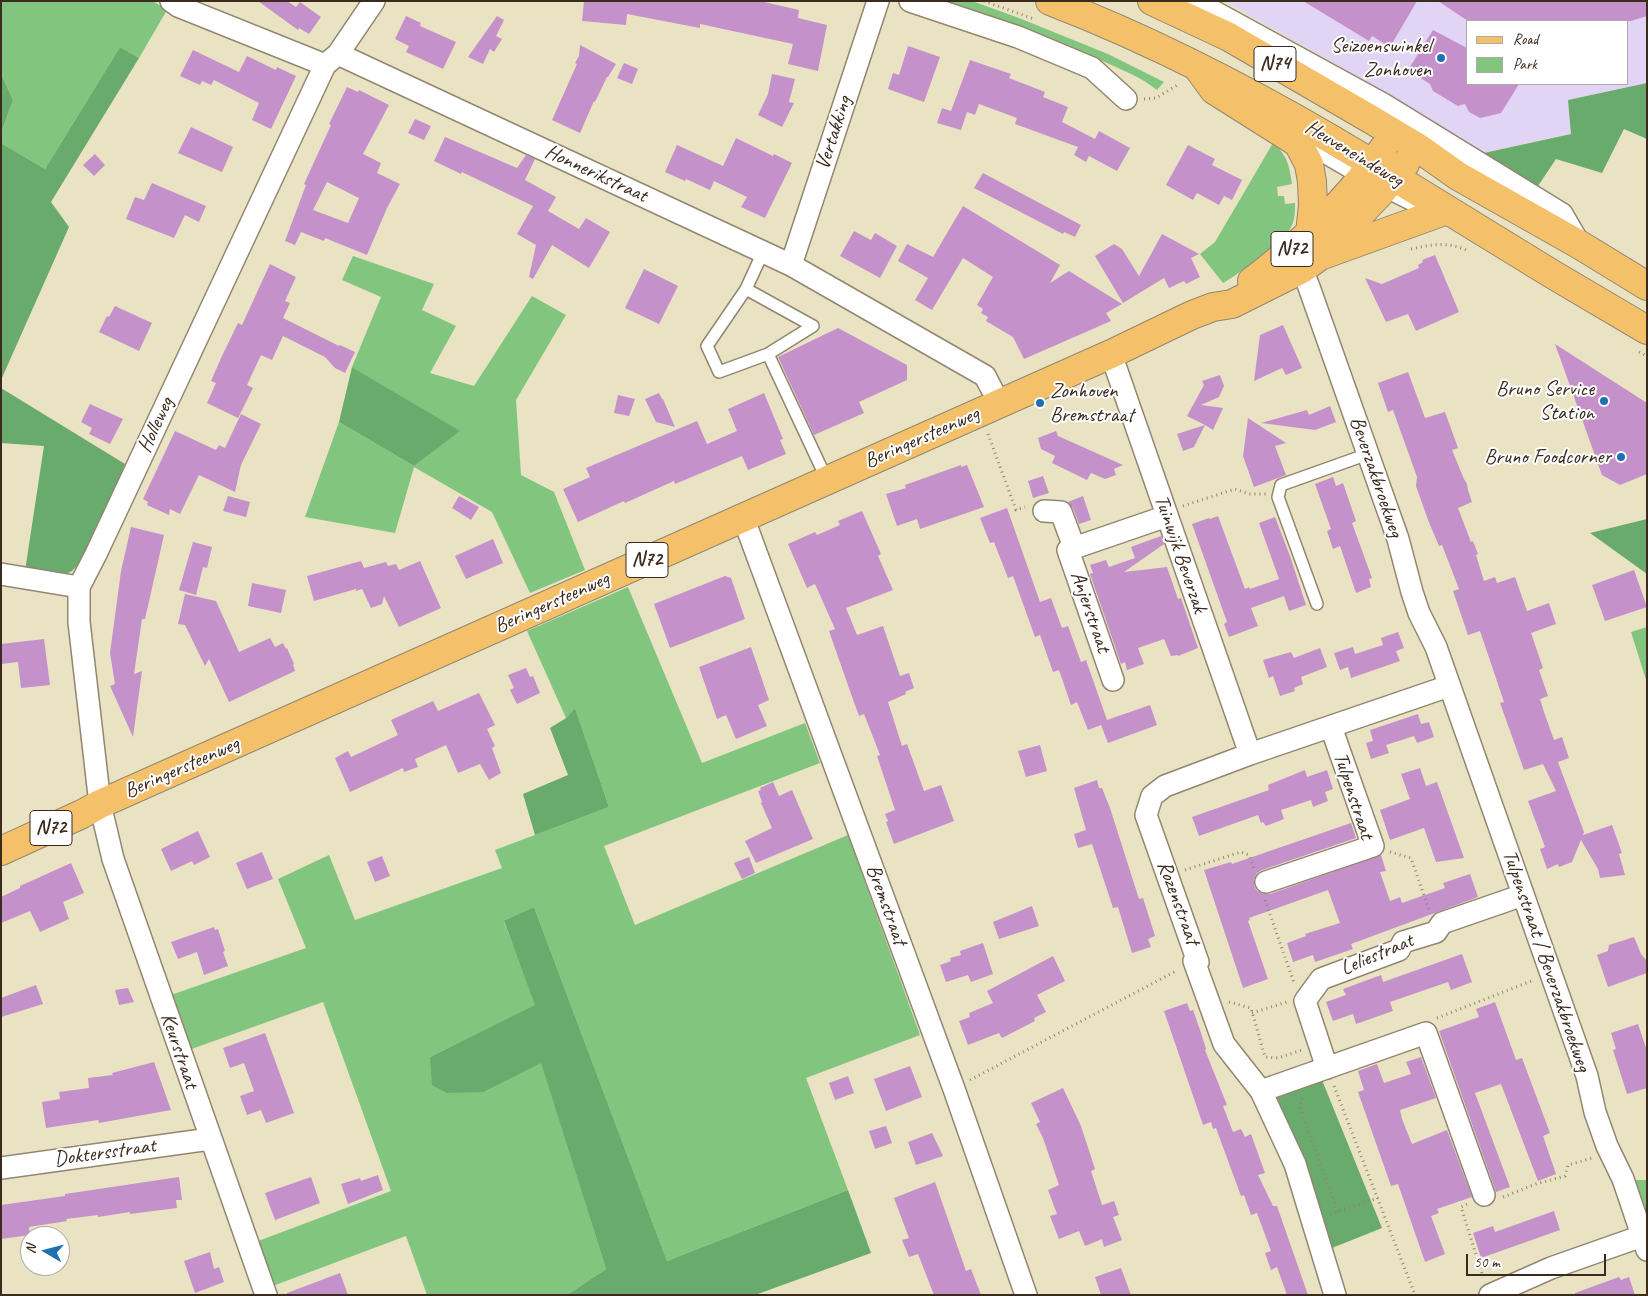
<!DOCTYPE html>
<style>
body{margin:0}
#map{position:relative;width:1648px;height:1296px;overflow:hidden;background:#e9e3c3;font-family:Caveat,sans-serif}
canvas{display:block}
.frame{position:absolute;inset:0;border:2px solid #3b2a1e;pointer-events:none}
.legend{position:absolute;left:1466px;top:20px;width:162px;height:65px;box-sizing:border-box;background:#fff;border:1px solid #b1aaa5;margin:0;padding:6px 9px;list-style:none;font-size:15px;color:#3b2a1e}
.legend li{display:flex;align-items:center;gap:10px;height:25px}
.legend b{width:25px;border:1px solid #b1aaa5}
.north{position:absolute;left:20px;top:1226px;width:50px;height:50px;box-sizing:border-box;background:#fff;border:1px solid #b1aaa5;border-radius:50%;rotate:278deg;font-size:14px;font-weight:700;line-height:20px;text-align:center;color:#3b2a1e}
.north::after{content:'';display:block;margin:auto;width:18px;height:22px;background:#1f6fb2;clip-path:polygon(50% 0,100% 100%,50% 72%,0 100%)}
.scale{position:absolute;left:1466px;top:1254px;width:140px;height:22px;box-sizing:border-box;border:2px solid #3b2a1e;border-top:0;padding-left:6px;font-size:15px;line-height:18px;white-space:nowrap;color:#3b2a1e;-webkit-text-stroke:4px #fff;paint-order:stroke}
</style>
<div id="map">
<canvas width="1648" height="1296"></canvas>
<div class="frame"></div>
<ul class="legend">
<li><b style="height:6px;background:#f4c16a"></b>Road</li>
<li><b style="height:14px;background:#82c57e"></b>Park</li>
</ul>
<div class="north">N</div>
<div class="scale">50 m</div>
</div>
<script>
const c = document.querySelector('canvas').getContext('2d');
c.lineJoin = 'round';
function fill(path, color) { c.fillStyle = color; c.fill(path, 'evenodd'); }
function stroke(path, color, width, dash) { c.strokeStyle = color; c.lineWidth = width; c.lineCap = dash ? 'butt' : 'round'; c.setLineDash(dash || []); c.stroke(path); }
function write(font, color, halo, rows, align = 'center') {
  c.font = font + ' Caveat,sans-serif'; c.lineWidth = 4; c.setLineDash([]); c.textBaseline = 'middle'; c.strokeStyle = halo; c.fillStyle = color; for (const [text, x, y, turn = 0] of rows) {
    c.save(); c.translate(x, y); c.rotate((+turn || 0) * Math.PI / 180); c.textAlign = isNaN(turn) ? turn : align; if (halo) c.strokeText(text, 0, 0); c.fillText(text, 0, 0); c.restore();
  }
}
const built = new Path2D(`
 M1224 1H1647V83L1568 100 1572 133 1484 153 1389 94ZM1467 21H1627V84H1467Z`);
const green = new Path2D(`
 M1 1H153L167 10 139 58 120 47 45 169 1 143V133L13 100 1 74Z
 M945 1H972L1019 18 1108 54 1164 82 1157 90C1142 78 1125 71 1107 63 1055 38 999 20 945 1Z
 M1273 143C1288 156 1289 165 1292 184L1277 187 1278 196H1284L1285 204 1295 203C1295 213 1295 221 1290 229 1280 245 1240 273 1223 283L1200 254 1215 242Z
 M353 256 434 284 422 310 456 326 430 373 474 386 532 296 566 315 516 400 521 475 554 492 585 570 530 593 492 512 414 467 395 533 305 517 339 422 414 466 459 431 352 367 381 297 342 280Z
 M628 587 702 763 805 723 820 763 604 846 635 925 848 835 920 1035 806 1078 848 1190 667 1261 534 907 504 922 536 1005 430 1057 484 1092 541 1062 606 1269 567 1295H427L406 1236 270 1287 253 1243 391 1191 323 1002 186 1051 168 996 306 948 278 879 329 855 355 920 502 868 495 850 609 807 575 708 566 718 527 631Z
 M1647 627V683L1631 632Z
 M1633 1180H1647V1221Z`);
const forest = new Path2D(`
 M120 47 139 58 51 202 69 227 1 380V143L45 169Z
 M1 74 13 100 1 133Z
 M1647 83V139L1624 129 1602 173 1556 159 1538 186 1484 153 1571 134 1568 100Z
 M352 367 460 431 414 466 339 422Z
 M1 388 125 464 85 557 72 571 62 576 25 571 44 446 1 443Z
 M1647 519V574L1590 533Z
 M575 708 609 807 535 835 523 794 568 775 550 728 566 718Z
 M534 907 667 1261 848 1190 871 1253 755 1295H567L606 1269 541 1063 484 1092 447 1093 432 1085 430 1057 535 1005 504 921Z
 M1322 1080 1382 1228 1332 1248 1305 1163 1275 1097Z`);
const building = new Path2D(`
 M258 1H287L296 7 300 2 321 17 309 34 299 28 298 30Z
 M584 1H760L799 10 798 18 827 25 818 71 788 64 793 44 700 24V28L627 14 626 25 582 21Z
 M1303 1H1417L1390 47 1372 36 1369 41Z
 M1438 1H1647V16L1631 21H1468Z
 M406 16 421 23 420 26 456 42 443 69 406 52 409 46 395 39Z
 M497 16 504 20 496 36 502 39 494 52 490 49 483 64 468 57Z
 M1433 30 1467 48V84H1519L1501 113 1480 118 1469 112 1465 104 1458 106 1433 91 1430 84 1408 70Z
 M580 45 616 64 608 77H607L595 102 594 101 580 133 552 120 577 64 575 63 579 56Z
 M908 46 940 57 924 102 888 89 893 73 899 75Z
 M193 50 239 72 247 56 276 70 277 67 296 76 271 129 252 120 259 103 214 80 211 85 202 81 200 85 180 76Z
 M970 60 1011 74 1009 78 1045 92 1043 97 1068 107 1062 122 1095 139 1099 131 1130 148 1117 171 1089 156 1086 162 1074 155 1078 147 1015 124 1017 118 979 104 975 115 967 112 961 130 937 123 942 108 951 111Z
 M624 63 638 69 632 84 617 78Z
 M772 74 795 79 789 102 794 103 782 127 758 115 768 94Z
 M347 87 358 92 359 90 389 105 363 154 381 163 377 173 400 184 387 208 367 255 325 238 324 241 301 232 295 245 285 241 306 185 304 184 331 125 329 124ZM327 182 359 198 348 223 313 210Z
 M415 119 431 126 424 140 408 133Z
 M191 127 233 147 222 172 178 153Z
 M445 137 517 168 526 155 535 159 525 180 556 197 548 211 579 229 586 218 610 232 589 268 552 245 533 279 529 277 536 245 517 234 533 206 462 172 461 174 434 161Z
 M736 138 773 156 774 154 792 163 765 218 741 207 747 197 714 181 710 190 686 179 685 181 665 172 677 145 723 166Z
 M1188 145 1215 159 1212 165 1242 180 1232 200 1224 196 1219 205 1197 193 1193 200 1166 185Z
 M95 154 105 165 94 176 83 165Z
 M983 173 1081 225 1075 237 1064 232 1063 234 974 188Z
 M152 183 206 206 199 222 185 215 174 238 126 219 135 197 144 200Z
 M963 206 1060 265 1050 283 1069 271 1122 304 1106 313 1111 321 1024 359 1013 337 986 321 988 317 981 313 983 309 977 305 993 277 963 258 932 310 915 300 928 278 898 261 907 244 933 257Z
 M854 231 871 240 875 233 897 246 880 278 840 256Z
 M1162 234 1199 254 1191 258 1200 277 1186 284 1184 281 1169 288 1164 278 1123 303 1095 256 1114 244 1122 249 1139 276Z
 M1435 255 1459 312 1416 331 1408 314 1386 322 1365 278 1382 284 1419 268 1418 265 1423 262 1422 260Z
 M270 264 296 277 285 301 290 303 283 318 339 346 340 345 355 352 345 373 335 368 325 357 283 336 272 360 261 355 247 385 253 388 238 418 207 403 216 383 211 381 222 356 238 323 242 325Z
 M644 269 678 286 659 324 625 308Z
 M115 306 152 323 139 351 99 332 107 316 109 317Z
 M1283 325 1302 368 1286 375 1282 368 1254 381 1260 335Z
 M838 328 907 365V380L859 402 864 413 814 435 778 357Z
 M1555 344 1647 403V474L1620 485 1602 475Z
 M1408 372 1425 418 1445 412 1458 448 1452 450 1464 479 1467 484 1468 490 1472 502 1458 508 1471 542 1473 541 1478 554 1476 555 1484 581 1495 577 1497 583 1515 577 1527 611 1549 603 1556 624 1531 633 1543 668 1539 670 1548 696 1540 699 1544 712 1554 740 1562 737 1569 758 1558 762 1584 832 1583 835 1612 825 1622 853 1619 854 1625 875 1600 878 1598 869 1581 840 1572 862 1559 867 1558 864 1547 869 1540 849 1545 847 1528 801 1556 791 1543 764 1524 770 1500 703 1504 702 1480 631 1468 635 1453 591 1459 589 1442 545 1439 546 1428 520 1416 486 1417 477 1393 410 1388 412 1378 383Z
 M1220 375 1224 386 1219 397 1201 405 1223 408 1213 430 1205 425 1194 447 1183 451 1177 434 1205 425 1187 416 1204 385 1202 381Z
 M659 393 662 399H663L675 427 656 422 645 399Z
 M764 393 783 439 780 440 786 454 748 470 742 456 675 484 674 481 625 503 624 501 578 522 563 489 590 477 586 468 697 421 707 444 737 431 728 409Z
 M618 395 635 399 629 416 614 413Z
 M90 404 123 419 110 444 89 434 92 428 81 422Z
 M1330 406 1336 422 1315 430 1261 423 1307 410 1309 415Z
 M241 414 261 424 241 465 235 492 199 475 180 514 170 509 169 515 147 505 148 502 143 499 175 431 216 450 219 445 225 448Z
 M1248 418 1286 443 1275 446 1286 475 1254 487 1243 456Z
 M1056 431 1058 436 1123 465 1114 469 1116 475 1105 479 1091 473 1087 480 1052 463 1055 456 1041 449 1038 438Z
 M961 465V467L967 465 984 507 920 529 917 519 897 526 886 494 906 488 905 485Z
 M1043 476 1049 493 1033 498 1028 481Z
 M1333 477 1336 486 1343 483 1356 521 1352 523 1372 578 1369 579 1371 587 1356 593 1340 546 1333 549 1327 531 1331 529 1315 484Z
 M228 496 250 502 246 517 223 511Z
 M459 496 479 507 471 520 452 508Z
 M1083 496 1091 520 1079 524 1073 508 1068 502Z
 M1007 508 1040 602 1051 598 1062 628 1068 626 1081 662 1086 660 1107 720 1150 705 1157 725 1108 743 1101 725 1088 730 1077 702 1071 705 1059 670 1053 672 1040 635 1035 637 1013 576 1008 578 994 542 990 543 980 518Z
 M862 511 881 554 878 556 893 590 846 608 857 635 883 626 900 676 909 673 914 688 905 692 906 694 888 702 902 746 907 744 924 791 941 785 954 821 894 844 886 822 888 821 885 814 895 810 877 756 880 755 864 714 859 716 850 691 829 631 835 629 815 584 807 588 788 544 815 532 817 535 840 525 838 521Z
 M1218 516 1245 589 1249 587 1250 589 1279 579 1259 523 1275 517 1290 556 1306 605 1289 611 1284 596 1251 608 1258 626 1229 637 1224 624 1227 622 1192 524 1209 518 1210 519Z
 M131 527 164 535 145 619H142L134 674 142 671 133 737 110 686 115 684 110 653 121 571Z
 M1161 536 1164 544 1124 572 1167 567 1178 599 1181 598 1198 648 1178 656V655L1171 656 1164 639 1138 648 1144 664 1127 670 1125 662 1121 664 1090 574 1093 573 1090 565 1106 560 1109 567 1135 558 1131 547Z
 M493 539 503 563 466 579 455 556Z
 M193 542 212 547 207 568 203 567 196 595 179 590Z
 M361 561 364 568 386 562 388 566 396 564 399 570 420 561 441 608 399 627 384 596 382 604 371 608 362 589 356 591V589L314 601 307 576Z
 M1634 570 1647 607 1605 621 1592 585Z
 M725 576 731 578 745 619 670 648 654 604Z
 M252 583 286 590 281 613 248 606Z
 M185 594 216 601 239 652 270 638 275 647 283 643 286 649 287 648 294 664 293 665 295 671 229 702 209 659 205 666 185 625 178 624Z
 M1398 632 1404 648 1396 651 1400 661 1351 678 1348 667 1340 670 1334 653 1353 647 1355 654 1383 645 1381 638Z
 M44 639 50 685 21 688 18 662 1 664V644Z
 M751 647 769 700 758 705 767 726 736 739 726 715 717 719 699 667Z
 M1320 648 1327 667 1301 677 1303 684 1294 688 1295 691 1280 696 1273 676 1269 678 1263 660 1291 652 1294 658Z
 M526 668 530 677 533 676 540 693 517 704 510 690 514 688 508 675Z
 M479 693 495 725 487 729 495 746 492 748 501 773 489 780 480 764 458 773 446 745 415 759 418 767 404 772 403 768 350 792 335 758 348 751 351 757 398 735 391 720 433 701 438 711Z
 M1418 714 1421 724 1429 722 1434 737 1417 743 1414 736 1386 745 1389 753 1371 759 1366 743 1373 741 1370 730Z
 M1040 745 1047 771 1026 777 1018 751Z
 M1420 768 1426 786 1437 782 1464 858 1436 862 1424 828 1390 840 1380 810 1410 799 1401 774Z
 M1305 770 1307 777 1327 770 1333 789 1325 792 1328 801 1313 807 1311 800 1281 810 1284 819 1266 826 1263 822 1261 823 1258 815 1199 836 1192 817 1269 790 1268 785Z
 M1097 780 1099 788H1102L1110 808 1139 899 1143 898 1155 936 1148 939 1151 947 1132 953 1118 907 1113 908 1092 844 1078 848 1074 834 1086 830 1074 788Z
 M773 782 779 796 792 790 813 839 756 863 745 841 772 828 761 803 762 802 758 791 761 790 760 788Z
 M1351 823 1356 838 1262 870 1257 873 1254 879V886L1257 891 1263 894H1270L1381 855 1386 871 1380 872 1390 901 1400 897 1402 903 1445 888 1443 883 1470 874 1478 897 1351 944 1353 949 1315 962 1313 955 1293 962 1287 943 1306 936 1305 934 1340 923 1328 890 1249 918 1250 920 1248 921 1268 979 1243 988 1204 870 1231 862 1232 864Z
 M198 831 210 857 194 865 192 861 171 871 161 849Z
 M262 852 273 879 247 889 236 863Z
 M382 856 390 876 375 882 367 862Z
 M749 857 755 873 742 879 734 863Z
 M71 863 84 893 63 902 69 919 40 932 30 911 1 923V897L20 888V886Z
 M1032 906 1039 926 999 939 993 922Z
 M214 927 215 930 218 929 225 951 223 952 228 966 204 975 197 952 178 959 171 942Z
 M1634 937 1641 954 1647 961V973L1608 987 1597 955 1608 951 1609 945Z
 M983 943 993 974 971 982 968 975 946 982 940 965 951 961 950 958 961 955 960 951Z
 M1462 954 1472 982 1451 990 1448 982 1390 1002 1393 1011 1356 1024 1353 1014 1333 1021 1326 1002 1346 995 1343 989 1381 975 1383 982Z
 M1053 956 1065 981 1037 995 1046 1012 1034 1018 1035 1021 1002 1038 999 1033 968 1045 959 1021 970 1017 969 1013 993 1003 987 991Z
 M36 985 43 1004 1 1017V998Z
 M128 988 134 1002 119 1005 115 990Z
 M1495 1002 1516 1060 1522 1058 1550 1133 1543 1136 1556 1174 1538 1181 1501 1084 1475 1093 1510 1187 1496 1192 1439 1031 1479 1017 1476 1009Z
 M1187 1003 1190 1011 1193 1010 1200 1030 1206 1049 1205 1050 1227 1105 1223 1106 1233 1132 1241 1129 1245 1137 1251 1134 1265 1173 1258 1175 1273 1206H1277L1308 1295H1287L1277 1267 1271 1270 1265 1253 1271 1251 1257 1213 1251 1215 1244 1195 1241 1196 1216 1128 1213 1129 1211 1122 1203 1125 1164 1011Z
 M1638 1024 1647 1051V1088L1627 1094 1613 1050 1616 1049 1611 1033Z
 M265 1033 294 1113 266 1123 261 1110 247 1115 240 1096 254 1091 244 1063 230 1068 223 1048Z
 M1421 1057 1436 1098 1400 1110 1402 1119 1412 1144 1447 1130 1472 1197 1437 1209 1439 1213 1431 1216 1445 1254 1425 1262 1398 1184 1391 1186 1358 1092 1364 1090 1358 1071 1377 1064 1384 1083 1411 1074 1406 1062Z
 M154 1062 171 1110 99 1123 98 1120 46 1128 42 1102 60 1099 59 1092 89 1088 88 1078 113 1075 112 1073Z
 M910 1066 922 1097 886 1111 874 1079Z
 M848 1076 854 1093 835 1100 829 1083Z
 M1063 1088 1081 1126 1095 1169 1091 1171 1102 1205 1114 1201 1119 1215 1113 1217 1122 1240 1104 1247 1102 1239 1085 1246 1079 1231 1059 1239 1050 1216 1057 1214 1048 1190 1059 1185 1043 1138 1036 1124 1040 1122 1031 1103Z
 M886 1126 892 1143 875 1149 869 1131Z
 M932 1133 943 1156 916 1165 908 1142Z
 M378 1175 383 1190 348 1204 341 1184 360 1178 361 1181Z
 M179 1177 182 1200H176L177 1208 130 1214V1212L98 1217V1215L66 1219 67 1221 29 1227 30 1235 1 1239V1205L65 1196V1194Z
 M311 1177 320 1203 275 1220 265 1193Z
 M935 1182 966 1271 971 1269 981 1295H934L918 1254 909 1257 902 1240 909 1238 894 1198Z
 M1554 1211 1560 1230 1481 1258 1473 1233 1493 1226 1495 1232Z
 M210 1252 214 1269 219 1267 224 1282 195 1293 184 1261Z
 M1121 1268 1131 1295H1101L1095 1277Z
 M340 1273 348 1295H287V1293Z
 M1619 1277 1621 1280 1629 1277 1635 1295H1575V1293Z`);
const path = new Path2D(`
 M984 1 1034 19
 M1144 99 1156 98 1179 84
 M1411 249C1430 245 1447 241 1466 250
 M1639 352 1647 356
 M988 434 1016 510 1025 507
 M1183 506 1235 489 1249 494H1266
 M1390 852 1411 858 1429 910
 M1185 870 1241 852 1249 855 1254 868
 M1265 900 1294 983
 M1229 1002 1251 1008 1265 1057 1278 1058 1302 1050
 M1252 1013 1287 1002
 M1437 1018 1534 980
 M970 1080 1176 971
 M1334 1086 1415 1295
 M1302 1098 1300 1108 1338 1213
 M1503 1197 1536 1184 1565 1176 1568 1165 1592 1158
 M1467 1204 1461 1207 1483 1277
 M1330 1214 1378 1198`);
const service = new Path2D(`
 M1308 148 1361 179
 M1382 190 1410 204 1427 207
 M746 289 707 346 719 372 768 354 813 326 746 289 763 252
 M768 354 827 480
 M1317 604 1278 497 1281 485 1368 454`);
const minor = new Path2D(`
 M171 1 178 6 325 65 338 54 374 1
 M910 1 1018 37 1092 68 1126 99
 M1192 1 1213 11 1383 104 1562 214 1580 245
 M338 54 791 265 985 376 999 403
 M791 265 878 1
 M1302 269 1309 287 1398 539 1412 592 1419 613 1436 647 1587 1076 1595 1112 1607 1146 1623 1179 1647 1250
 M1111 354 1250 754
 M1044 511 1061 512 1074 547
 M743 517 954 1089 1026 1295
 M1 574 79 587
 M1113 680 1068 550 1167 516
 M1266 882 1373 846 1331 727
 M1327 1068 1305 1001 1321 979 1399 950 1403 942 1436 932 1442 923 1523 895
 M1261 1091 1426 1033 1484 1195
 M1 1168 210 1139
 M266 1295 113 859 100 804 79 622V587L96 554 325 65
 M1335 1295 1295 1164 1261 1091 1224 1044 1194 961 1198 962 1146 815 1152 796 1165 786 1250 754 1449 686
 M1490 1295 1551 1268 1642 1236`);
const primary = new Path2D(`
 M1152 1 1229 37 1372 120 1417 147 1458 176 1580 245 1647 286
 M1198 68 1214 90 1298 143 1309 164 1312 182 1313 205 1310 233
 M1373 164 1552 274 1647 330
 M1324 252 1383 190 1405 164
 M1252 281C1265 272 1276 262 1288 252 1325 221 1356 189 1383 149
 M1 851 82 814 100 804 1111 354 1192 315 1213 307 1232 304 1302 269 1320 256 1447 210`);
const trunk = new Path2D(`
 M1050 1C1162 44 1271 102 1373 164`);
const markers = [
 [1441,58,5,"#1f6fb2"],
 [1604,401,5,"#1f6fb2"],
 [1040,403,5,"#1f6fb2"],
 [1621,457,5,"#1f6fb2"]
];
const shields = [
 [1275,64,42],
 [1292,249,42],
 [647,560,42],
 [51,828,42]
];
const shieldNames = [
 ["N74",1275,64],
 ["N72",1292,249],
 ["N72",647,560],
 ["N72",51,828]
];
const poiNames = [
 ["Seizoenswinkel",1431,46],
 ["Zonhoven",1431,70],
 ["Bruno Service",1594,389],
 ["Station",1594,413],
 ["Zonhoven",1050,391,"left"],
 ["Bremstraat",1050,415,"left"],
 ["Bruno Foodcorner",1611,457]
];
const streetNames = [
 ["Vertakking",834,133,-72],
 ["Heuveneindeweg",1354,154,31],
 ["Honnerikstraat",596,174,25],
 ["Holleweg",156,425,-65],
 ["Beringersteenweg",922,438,-24],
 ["Beverzakbroekweg",1376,477,71],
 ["Tuinwijk Beverzak",1180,554,71],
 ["Beringersteenweg",552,603,-24],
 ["Anjerstraat",1090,612,71],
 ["Beringersteenweg",182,768,-24],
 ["Tulpenstraat",1353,796,72],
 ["Rozenstraat",1178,903,70],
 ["Bremstraat",886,905,70],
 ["Leliestraat",1377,955,-23],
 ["Tulpenstraat / Beverzakbroekweg",1546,961,71],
 ["Keurstraat",179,1051,71],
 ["Doktersstraat",105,1153,-8]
];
fill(built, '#e1d4f4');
fill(green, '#82c57e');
fill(forest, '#69aa6d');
fill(building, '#c591cb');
stroke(service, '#928670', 14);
stroke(minor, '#928670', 24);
stroke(primary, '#928670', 30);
stroke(trunk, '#928670', 30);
stroke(path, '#928670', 3, [1, 4]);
stroke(service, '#fff', 11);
stroke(minor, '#fff', 21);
stroke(primary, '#f4c16a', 28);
stroke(trunk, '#f4c16a', 28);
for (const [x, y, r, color] of markers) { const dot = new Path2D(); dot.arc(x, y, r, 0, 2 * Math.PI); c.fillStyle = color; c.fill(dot); stroke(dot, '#fff', 2); }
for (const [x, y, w] of shields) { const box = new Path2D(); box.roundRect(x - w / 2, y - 17.5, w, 35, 4); c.fillStyle = '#fff'; c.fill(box); stroke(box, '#3b2a1e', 1); }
write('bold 20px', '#3b2a1e', null, shieldNames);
write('21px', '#3b2a1e', '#fff', poiNames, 'right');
write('21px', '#3b2a1e', '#fff', streetNames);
</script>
